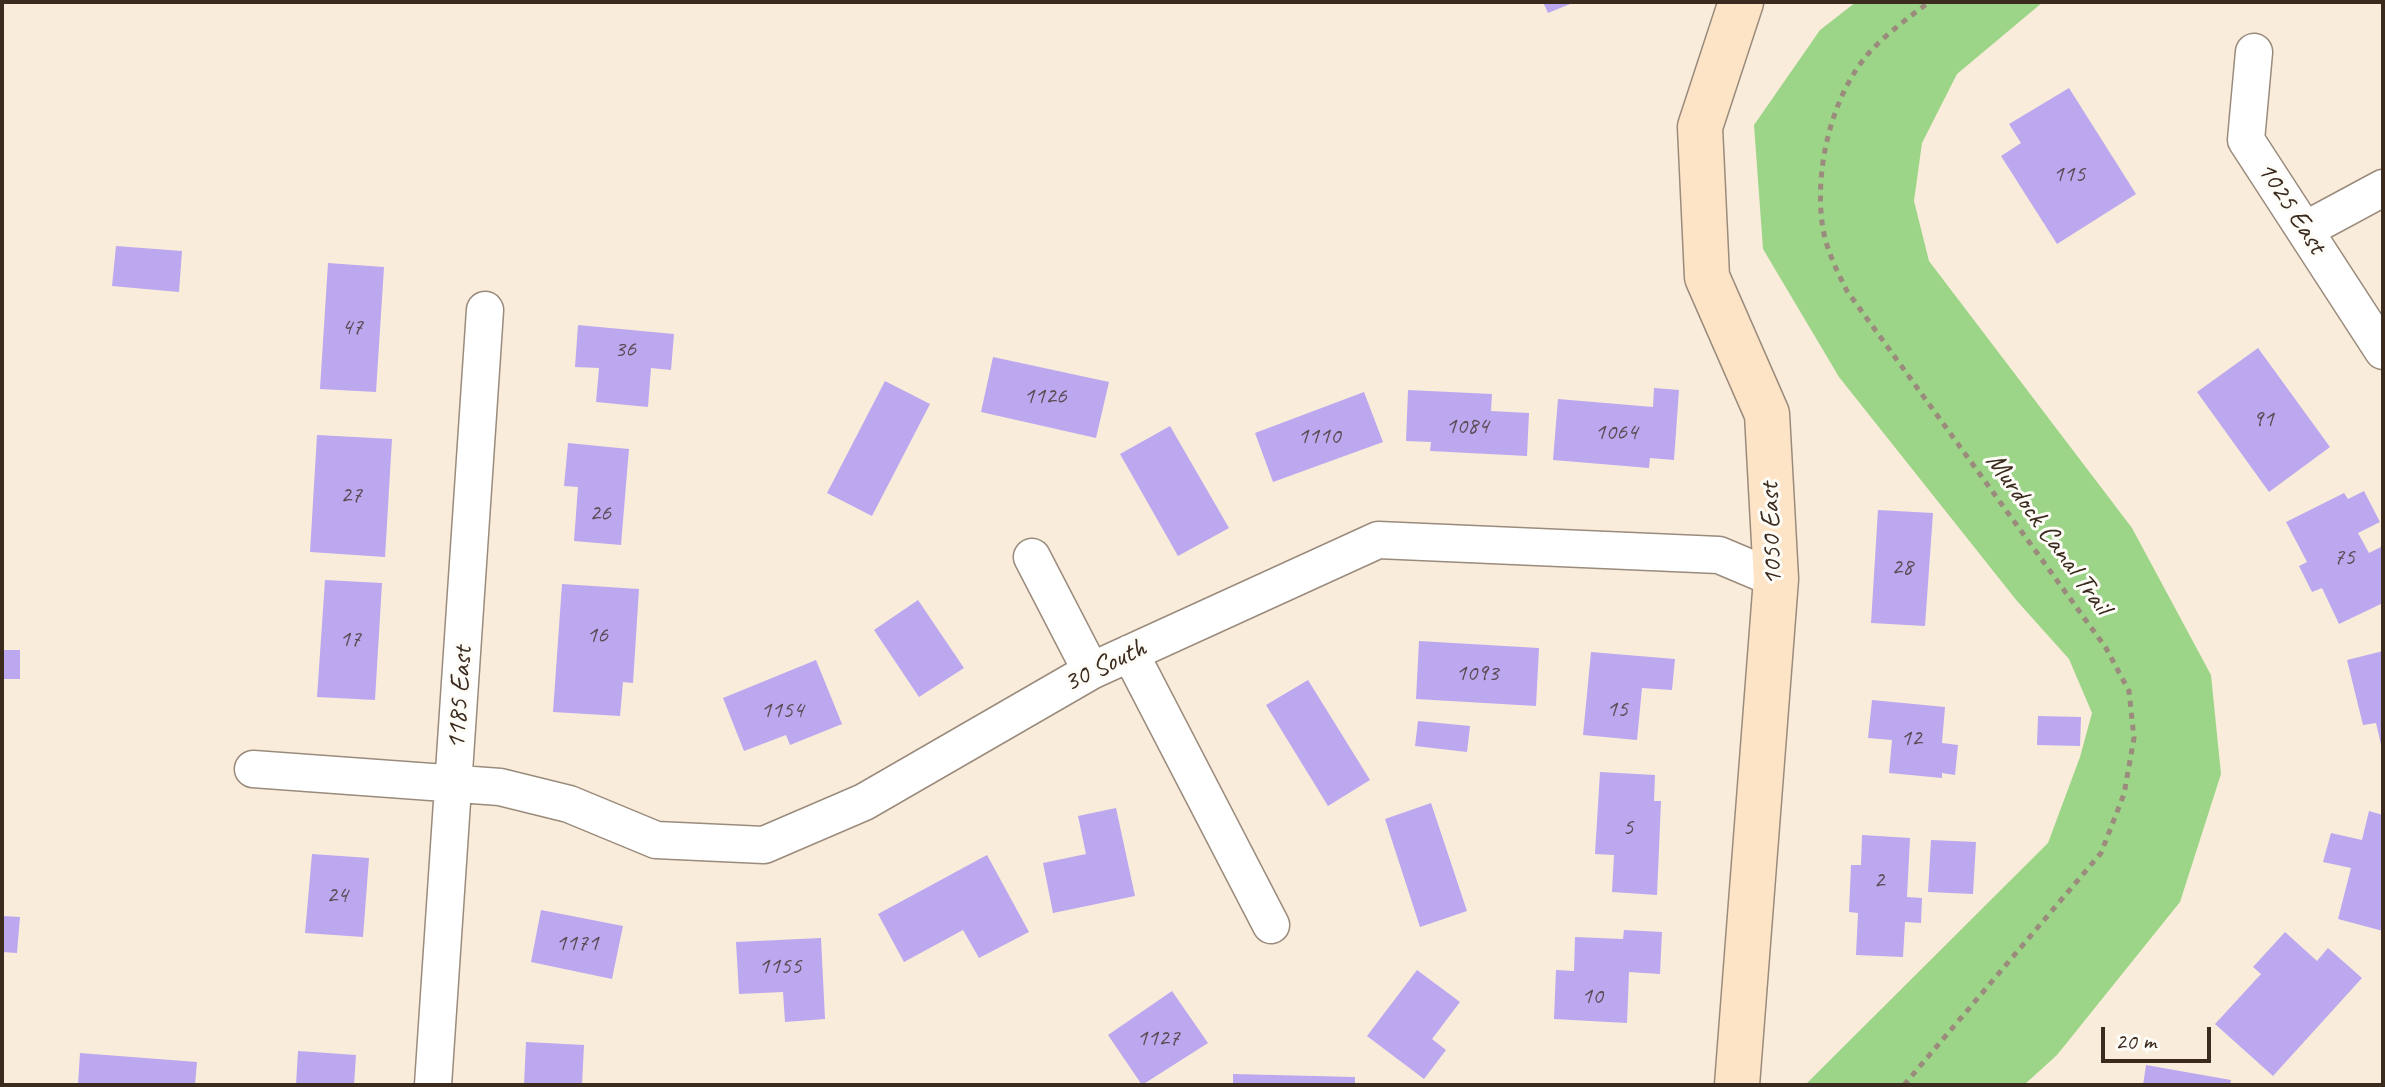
<!DOCTYPE html>
<style>
body{margin:0}
#map{position:relative;width:2385px;height:1087px;overflow:hidden;background:#f9ecdb;font-family:Caveat,sans-serif}
canvas{display:block}
.frame{position:absolute;inset:0;border:4px solid #3b2a1e;pointer-events:none}
.scale{position:absolute;left:2101px;top:1027px;width:110px;height:36px;box-sizing:border-box;border:4px solid #3b2a1e;border-top:0;padding-left:10px;font-size:24px;line-height:28px;white-space:nowrap;color:#3b2a1e;-webkit-text-stroke:6px #fdfcf7;paint-order:stroke}
</style>
<div id="map">
<canvas width="2385" height="1087"></canvas>
<div class="frame"></div>
<div class="scale">20 m</div>
</div>
<script>
const c = document.querySelector('canvas').getContext('2d');
c.lineJoin = 'round';
function fill(path, color) { c.fillStyle = color; c.fill(path, 'evenodd'); }
function stroke(path, color, width, dash) { c.strokeStyle = color; c.lineWidth = width; c.lineCap = dash ? 'butt' : 'round'; c.setLineDash(dash || []); c.stroke(path); }
function write(font, color, halo, rows, align = 'center') {
  c.font = font + ' Caveat,sans-serif'; c.lineWidth = 6; c.setLineDash([]); c.textBaseline = 'middle'; c.strokeStyle = halo; c.fillStyle = color; for (const [text, x, y, turn = 0] of rows) {
    c.save(); c.translate(x, y); c.rotate((+turn || 0) * Math.PI / 180); c.textAlign = isNaN(turn) ? turn : align; if (halo) c.strokeText(text, 0, 0); c.fillText(text, 0, 0); c.restore();
  }
}
const green = new Path2D(`
 M1856 2H2043L1957 74 1922 143 1914 201 1929 261 2132 528 2211 675 2221 774 2180 902 2057 1055 2024 1085H1805L2048 843 2080 757 2092 713 2069 659 2017 601 1839 377 1763 249 1754 125 1820 30Z`);
const building = new Path2D(`
 M1543 2H1575L1548 13Z
 M2069 88 2136 194 2057 244 2001 156 2021 143 2009 124Z
 M116 246 182 251 179 292 112 286Z
 M328 263 384 267 376 392 320 389Z
 M578 325 674 334 671 370 651 368 648 407 596 402 599 368 575 367Z
 M2258 348 2330 447 2269 492 2197 392Z
 M993 357 1109 382 1096 438 981 412Z
 M885 381 930 404 872 516 827 493Z
 M1654 388 1679 390 1674 460 1650 458 1649 468 1553 460 1558 399 1653 407Z
 M1408 390 1492 394 1491 411 1529 413 1527 456 1430 451 1431 442 1406 441Z
 M1364 392 1383 442 1273 482 1255 433Z
 M1170 426 1229 528 1178 556 1120 454Z
 M317 435 392 439 385 557 310 552Z
 M568 443 629 449 621 545 574 541 578 487 564 486Z
 M2364 491 2380 522 2358 533 2369 553 2383 546V603L2339 624 2322 588 2312 592 2299 566 2307 562 2286 522 2344 493 2348 499Z
 M1878 510 1933 513 1925 626 1871 623Z
 M325 580 382 583 375 700 317 697Z
 M562 584 639 589 633 683 623 682 620 716 553 712Z
 M918 600 964 668 919 697 874 630Z
 M1419 641 1539 648 1536 706 1416 699Z
 M2 650H20V679H2Z
 M2383 651V748L2382 749 2376 723 2363 725 2347 660Z
 M1591 652 1675 659 1672 690 1642 688 1637 740 1583 735Z
 M816 660 842 724 790 745 786 735 744 751 723 698Z
 M1308 680 1370 780 1328 806 1266 705Z
 M1872 700 1945 707 1942 743 1958 745 1955 775 1942 773V778L1889 773 1892 740 1868 738Z
 M2038 716 2081 717 2080 746 2037 745Z
 M1418 721 1470 726 1467 752 1415 746Z
 M1600 772 1655 775 1654 801H1661L1657 895 1612 892 1614 855 1595 854Z
 M1431 803 1467 911 1420 927 1385 819Z
 M1116 808 1135 896 1053 913 1043 863 1086 854 1078 816Z
 M2369 811 2383 815V931L2338 919 2351 868 2323 862 2331 833 2362 840Z
 M1862 835 1910 838 1907 897 1922 898 1921 923 1905 922 1903 957 1856 955 1858 913 1849 912 1851 865H1861Z
 M1931 840 1976 842 1973 894 1928 892Z
 M312 854 369 858 363 937 305 933Z
 M987 855 1029 932 979 958 963 930 904 962 878 914Z
 M541 910 623 926 612 979 531 962Z
 M2 916 20 917 17 953 2 952Z
 M1624 930 1662 932 1660 974 1629 972 1627 1023 1554 1019 1556 970 1574 971 1575 937 1623 939Z
 M2285 932 2317 961 2328 948 2362 978 2273 1076 2215 1024 2261 974 2253 967Z
 M821 938 825 1019 785 1022 783 992 739 994 736 942Z
 M1417 970 1460 1002 1432 1039 1446 1050 1424 1079 1367 1036Z
 M1172 991 1208 1043 1142 1085 1108 1035Z
 M526 1042 584 1045 582 1085H524Z
 M298 1051 356 1055 354 1085H296Z
 M80 1053 197 1062 195 1085H78Z
 M2146 1065 2231 1080 2230 1085H2143Z
 M1233 1074 1355 1077V1085H1233Z`);
const path = new Path2D(`
 M1904 1085 2101 853 2124 794 2134 738 2129 691 2106 648 1847 291C1836 269 1825 247 1822 222 1815 167 1832 96 1868 54 1886 34 1908 18 1929 2`);
const street = new Path2D(`
 M2254 52 2246 140 2383 351
 M2305 230 2383 188
 M1032 557 1091 671
 M1130 653 1271 925
 M253 769 500 787 569 804 656 840 764 845 864 802 1091 671 1378 540 1719 555 1776 579
 M433 1085 485 310`);
const secondary = new Path2D(`
 M1737 1085 1776 579 1767 414 1707 277 1700 127 1741 2`);
const numberNames = [
 ["115",2069,175],
 ["47",352,328],
 ["36",625,350],
 ["1126",1045,397],
 ["91",2263,420],
 ["1084",1467,427],
 ["1064",1616,433],
 ["1110",1319,437],
 ["27",351,496],
 ["26",600,514],
 ["75",2344,558],
 ["28",1902,568],
 ["16",597,636],
 ["17",350,640],
 ["1093",1477,674],
 ["15",1617,710],
 ["1154",782,711],
 ["12",1911,739],
 ["5",1628,828],
 ["2",1879,881],
 ["24",337,896],
 ["1171",577,944],
 ["1155",780,967],
 ["10",1592,997],
 ["1127",1158,1039]
];
const streetNames = [
 ["1025 East",2291,208,57],
 ["1050 East",1772,534,-92],
 ["Murdock Canal Trail",2048,534,54],
 ["30 South",1105,666,-26],
 ["1185 East",460,698,-86]
];
fill(green, '#9dd588');
fill(building, '#bca8ef');
stroke(street, '#9a8b7c', 39);
stroke(secondary, '#9a8b7c', 47);
stroke(path, '#9a8b7c', 5, [6, 6]);
stroke(street, '#fff', 36);
stroke(secondary, '#fee4c6', 44);
write('24px', '#5b4a52', null, numberNames);
write('28px', '#3b2a1e', '#fdfcf7', streetNames);
</script>
